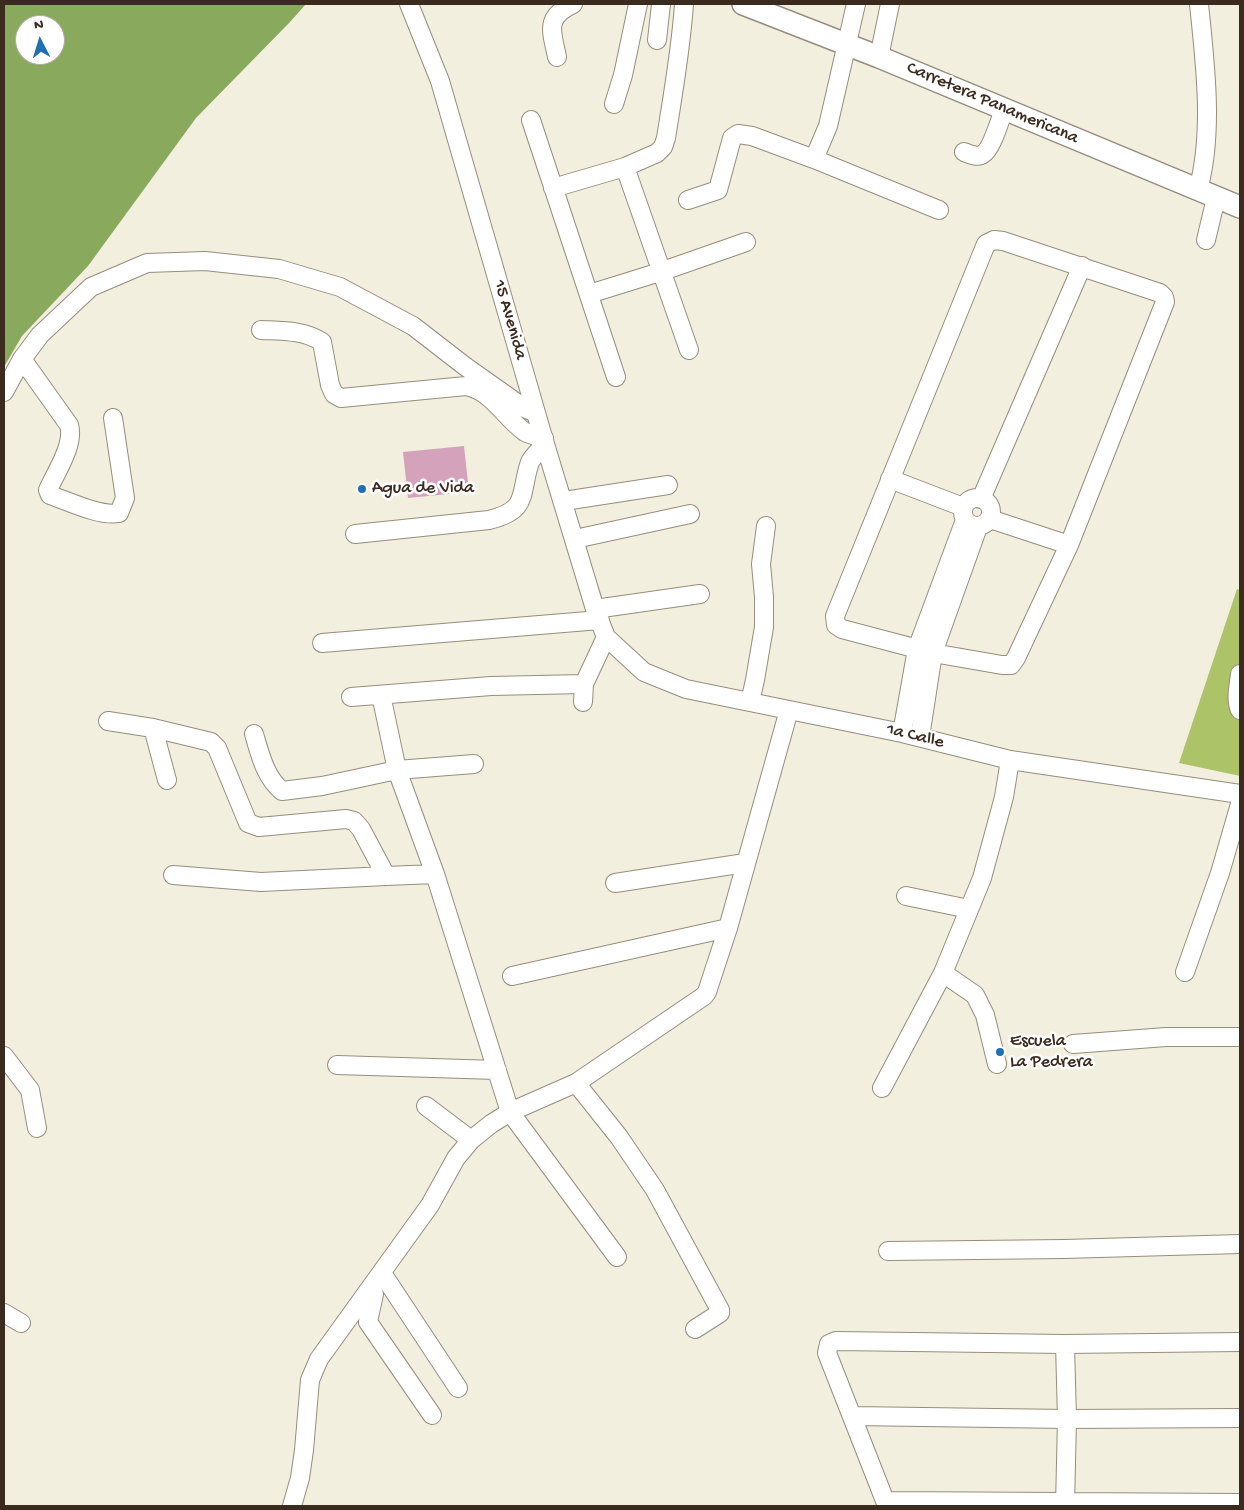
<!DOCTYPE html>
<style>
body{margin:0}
#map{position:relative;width:1244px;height:1510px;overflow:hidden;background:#f3efde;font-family:"Gochi Hand",sans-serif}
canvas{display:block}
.frame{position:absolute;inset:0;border:5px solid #3b2a1e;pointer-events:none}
.north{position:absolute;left:15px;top:15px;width:50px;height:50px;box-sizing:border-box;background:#fff;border:1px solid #b1aaa5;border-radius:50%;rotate:355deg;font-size:14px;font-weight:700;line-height:20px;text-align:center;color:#3b2a1e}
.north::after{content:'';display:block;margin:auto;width:18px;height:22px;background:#1f6fb2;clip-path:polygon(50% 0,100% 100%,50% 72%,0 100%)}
</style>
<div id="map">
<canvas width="1244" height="1510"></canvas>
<div class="frame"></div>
<div class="north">N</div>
</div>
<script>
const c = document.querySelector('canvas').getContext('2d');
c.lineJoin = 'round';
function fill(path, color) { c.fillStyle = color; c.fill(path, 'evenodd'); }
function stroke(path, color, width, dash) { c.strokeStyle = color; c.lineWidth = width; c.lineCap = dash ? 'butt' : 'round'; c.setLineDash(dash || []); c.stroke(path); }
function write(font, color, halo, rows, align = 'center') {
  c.font = font + ' "Gochi Hand",sans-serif'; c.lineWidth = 5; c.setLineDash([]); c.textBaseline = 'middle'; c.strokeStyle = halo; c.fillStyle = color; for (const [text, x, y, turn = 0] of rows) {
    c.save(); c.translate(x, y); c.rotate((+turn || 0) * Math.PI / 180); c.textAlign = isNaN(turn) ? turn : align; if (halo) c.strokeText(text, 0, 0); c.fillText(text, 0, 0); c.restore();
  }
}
const green = new Path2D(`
 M1237 589 1240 590V776L1179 763Z`);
const forest = new Path2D(`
 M4 4H306L290 22 196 118 88 266 22 336 4 367ZM25 25H55V55H25Z`);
const building = new Path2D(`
 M464 446 469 492 408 498 403 452Z`);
const minor = new Path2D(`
 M409 4 440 81 545 444 595 609 606 637 644 672 686 689 902 733 1010 760 1240 794
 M856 4 828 126 814 159 939 210
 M657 40 661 4
 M557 57C552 32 544 17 573 4
 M879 57 890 4
 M614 104 623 75 638 4
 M531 120 616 377
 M964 152C969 154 978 158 983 154 992 149 1000 119 1004 110
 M625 167 689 350
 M553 188 625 167 657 153 663 147 666 138C673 94 681 49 684 4
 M1198 190C1214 132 1205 63 1199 4
 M688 200 718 190 732 138 738 134 752 136 814 159
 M994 240 1003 241 1160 293 1164 297 1165 302 1069 545 1016 658 1011 665H1002L933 653 842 629 836 625 835 616 986 244Z
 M1206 240 1216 198
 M589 294 660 272 746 242
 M261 330C282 331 304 330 322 342L330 385 334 394 341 398 466 386C492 391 504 417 525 432 530 435 537 436 544 438
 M22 359 69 425C75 444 56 472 48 490L50 495C68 501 100 517 119 513L125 498 113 418
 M4 392 22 359 40 335 91 287 147 263 205 261 279 269 340 287 413 326 466 367 524 408 536 413
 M890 479 963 507
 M963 512a14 14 0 1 1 28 0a14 14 0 1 1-28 0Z
 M981 499 1082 266
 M564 501 668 485
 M990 519 1069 545
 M355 534 489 520C530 510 519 494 530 462 533 456 541 449 545 444
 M575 539 690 514
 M595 609 700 594
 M322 643 600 620
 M1240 674C1239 685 1235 699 1240 710
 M381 695 397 770 435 874 510 1112 617 1257
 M351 697 491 686 584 684
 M583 702 584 684 606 637
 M750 702 755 680 764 627V597L761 564 766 526
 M108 721 153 728
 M902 733 917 649 965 520
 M254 734C260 754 265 777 282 791L322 786 397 770 474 764
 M920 737 933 653 978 527
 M167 780 153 728 211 742 217 748 248 823 259 827 346 819 354 821 361 829 386 876 435 874
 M173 875 261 882 386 876
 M615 883 745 863
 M906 896 969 909
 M1185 972 1220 873 1240 804
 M943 973 975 995 985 1015 997 1064
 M512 976 728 928
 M1073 1044 1166 1037H1240
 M4 1056 30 1090 37 1128
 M337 1065 497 1070
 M576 1083 619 1137 655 1190 720 1310V1313L695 1329
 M882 1088 943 973 982 878 1004 797 1010 760
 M426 1106 471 1140
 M888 1251 1064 1249 1240 1244
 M382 1273 458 1388
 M371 1287 374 1294 368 1322 432 1415
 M4 1313 21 1323
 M1065 1344 1067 1419 1065 1506
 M852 1416 1067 1419 1240 1418
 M885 1501 1240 1503
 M292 1506 300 1478 304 1450 310 1380 319 1359 430 1205 456 1158 471 1140 491 1124 510 1112 576 1083 704 996 707 992 728 928 789 710
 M887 1506 827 1353 829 1344 836 1341 1065 1344 1240 1342`);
const major = new Path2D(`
 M743 4 879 57 1240 207`);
const markers = [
 [362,489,5,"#1f6fb2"],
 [1000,1052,5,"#1f6fb2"]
];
const streetNames = [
 ["Carretera Panamericana",992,104,23],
 ["15 Avenida",509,320,74],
 ["1a Calle",915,737,14]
];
const poiNames = [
 ["Agua de Vida",372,489],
 ["Escuela",1010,1042],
 ["La Pedrera",1010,1063]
];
fill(green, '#acc368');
fill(forest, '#89a95c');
fill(building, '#d4a3bb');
stroke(minor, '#978c7e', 20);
stroke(major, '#978c7e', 24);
stroke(minor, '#fff', 18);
stroke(major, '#fff', 21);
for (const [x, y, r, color] of markers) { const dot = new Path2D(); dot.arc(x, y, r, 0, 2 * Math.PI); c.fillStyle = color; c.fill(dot); stroke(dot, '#fff', 2); }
write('18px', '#3b2a1e', '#fff', streetNames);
write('18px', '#3b2a1e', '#fff', poiNames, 'left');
</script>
